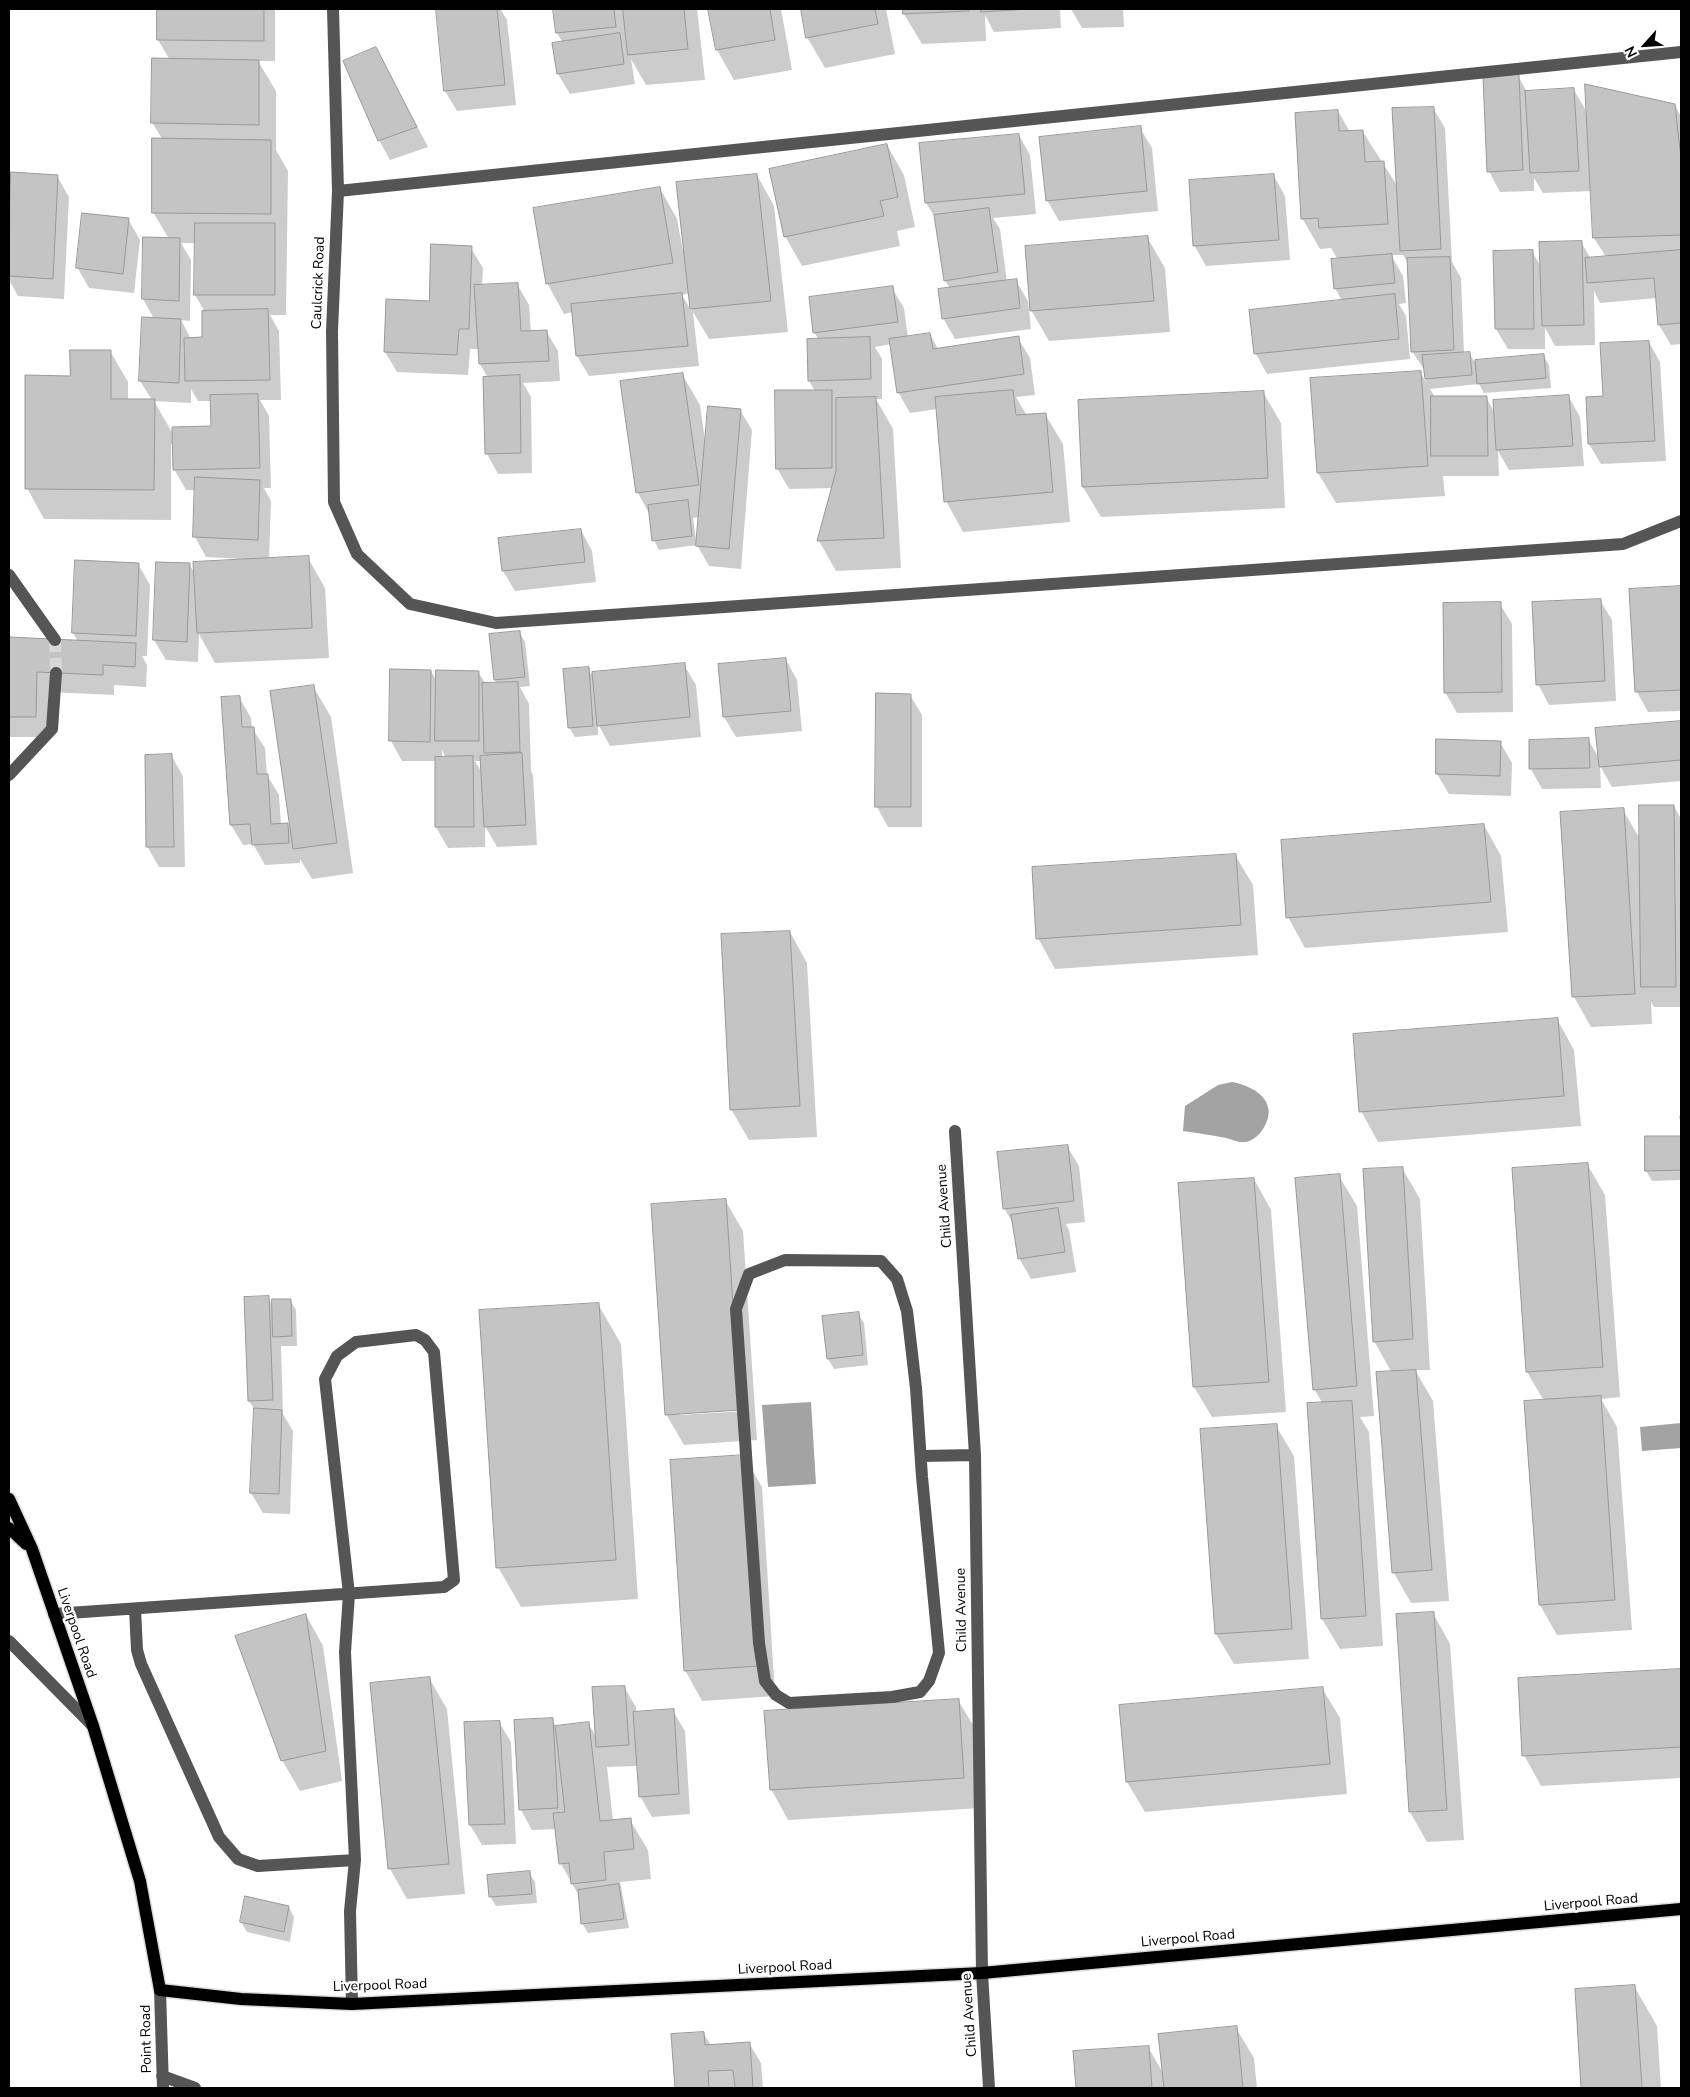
<!DOCTYPE html>
<style>
body{margin:0}
#map{position:relative;width:1690px;height:2097px;overflow:hidden;background:#fff;font-family:"Nunito Sans",sans-serif}
canvas{display:block}
.frame{position:absolute;inset:0;border:10px solid #000;pointer-events:none}
.north{position:absolute;left:1620px;top:20px;width:50px;height:50px;-webkit-text-stroke:4px #fff;paint-order:stroke;rotate:244deg;font-size:14px;font-weight:700;line-height:20px;text-align:center;color:#000}
.north::after{content:'';display:block;margin:auto;width:18px;height:22px;background:#000;clip-path:polygon(50% 0,100% 100%,50% 72%,0 100%)}
</style>
<div id="map">
<canvas width="1690" height="2097"></canvas>
<div class="frame"></div>
<div class="north">N</div>
</div>
<script>
const c = document.querySelector('canvas').getContext('2d');
c.lineJoin = 'round';
function fill(path, color) { c.fillStyle = color; c.fill(path, 'evenodd'); }
function stroke(path, color, width, dash) { c.strokeStyle = color; c.lineWidth = width; c.lineCap = dash ? 'butt' : 'round'; c.setLineDash(dash || []); c.stroke(path); }
function write(font, color, halo, rows, align = 'center') {
  c.font = font + ' "Nunito Sans",sans-serif'; c.lineWidth = 5; c.setLineDash([]); c.textBaseline = 'middle'; c.strokeStyle = halo; c.fillStyle = color; for (const [text, x, y, turn = 0] of rows) {
    c.save(); c.translate(x, y); c.rotate((+turn || 0) * Math.PI / 180); c.textAlign = isNaN(turn) ? turn : align; if (halo) c.strokeText(text, 0, 0); c.fillText(text, 0, 0); c.restore();
  }
}
const water = new Path2D(`
 M1232 1082C1259 1087 1281 1105 1261 1132 1258 1136 1250 1142 1245 1142 1239 1143 1231 1139 1226 1138 1212 1135 1197 1133 1183 1131L1185 1106 1218 1085Z
 M811 1402 816 1484 768 1487 762 1405Z
 M1681 1423V1448L1642 1451 1640 1427Z`);
const shadow = new Path2D(`
 M158 9H275V61H258L276 91V150L288 171 286 315H270L279 331 281 400H260L269 416 271 488H264L271 501 269 560 308 558 325 588 329 658 215 663 199 634 198 662 166 660 154 640 189 564 195 574 242 561V559L206 557 195 537 196 490H186L174 469V444H171V520L44 519 27 488 71 377 110 351 128 382V400H152L140 381 154 319 143 299 169 239 153 212 162 139 152 122 170 60 158 40ZM181 243H196L195 295 205 312 204 338 191 339 181 320 190 321 191 260ZM191 389 198 401H211L212 428 173 434 154 401 191 403Z
 M437 9H505L501 10 507 20 516 105 457 111 445 91Z
 M555 9H697L705 80 646 85 631 59 635 84 570 94 558 74 563 43 557 33Z
 M710 9H781L792 70 734 80 717 50Z
 M802 9H886L895 54 825 68 807 37Z
 M904 9H1060L1061 28 994 32 985 15 986 41 922 44 904 14Z
 M1071 9H1123L1124 27 1082 28Z
 M1357 9H1426L1358 10Z
 M376 48 428 147 390 160 379 140Z
 M1518 76 1527 92 1574 90 1588 114 1675 105 1681 117V344L1671 345 1659 325 1657 298 1600 303 1594 291 1595 345 1555 346 1545 328V349H1508L1496 329 1532 251 1541 267 1581 242 1591 259 1606 257 1594 238 1592 191 1543 193 1534 178V191L1500 192 1489 171Z
 M1433 108 1445 128 1452 262 1461 278 1464 353H1469L1474 361 1543 355 1549 365 1551 388 1484 393 1479 384 1430 389 1435 397H1486L1495 413 1569 397 1580 417 1584 466 1509 470 1498 451 1499 476H1443L1445 496 1336 503 1318 473 1311 380 1420 372 1426 382 1425 371 1412 351 1408 263 1403 255H1391L1403 276 1406 303 1399 304 1406 316 1410 359 1267 374 1256 354 1342 301 1335 288 1338 260 1331 248 1320 249 1302 218 1338 111 1350 132H1363L1398 187Z
 M1140 128 1152 148 1158 211 1059 221 1047 200Z
 M1019 135 1030 155 1036 214 993 218 1000 229 1007 282 1016 281 1028 301 1031 329 955 339 943 318 950 289 945 280 937 221 926 203 921 144Z
 M887 145 904 175 915 227 897 231 900 246 802 266 785 236Z
 M12 174 57 176 69 197 64 299 18 296 9 280Z
 M757 175 774 206 788 332 709 339 693 312 699 366 589 376 577 356 573 312 564 314 547 283 660 188 677 219 683 251 685 250ZM690 293 692 312 682 295Z
 M1274 176 1285 196 1290 260 1206 266 1194 245Z
 M128 219 140 240 134 293 89 288 77 267Z
 M1147 237 1165 268 1170 332 1049 341 1031 310Z
 M471 248 483 268 482 286 517 284 529 305 531 332 546 331 558 351 560 381 523 383 531 397 532 473 498 474 487 454 485 378H488L480 364 479 349H470L468 375 397 372 385 352 431 302Z
 M892 288 904 308 908 338 930 334 938 349 1018 338 1030 358 1035 395 1016 397 1027 416 1045 414 1063 444 1070 522 963 532 946 501 937 409 910 413 898 392 891 344 875 347 882 359V399H876L893 429 901 568 836 571 819 541 833 488 789 489 777 468 815 391 809 381 819 340 814 332Z
 M1649 342 1660 362 1666 461 1601 464 1589 444 1587 398 1605 397Z
 M682 374 700 405 705 440 740 410 752 430 741 569 709 566 697 545 659 550 654 540 650 515 638 493 622 382ZM699 517 698 540H696L693 518Z
 M1263 392 1281 423 1285 508 1101 517 1083 487Z
 M581 530 592 551 596 582 515 591 503 571 500 539Z
 M138 564 150 585 147 656H142L147 665 146 687 114 685V695L49 692 47 737H9V639L78 642 73 633Z
 M1681 587V711L1648 712 1637 692 1630 590Z
 M1600 600 1612 620 1616 701 1549 705 1538 684Z
 M1500 604 1512 624 1513 712 1457 713 1445 692Z
 M519 632 525 642 530 686 520 687 529 704 531 771 533 775 537 845 497 847 485 826V847L448 848 436 827V761H402L391 741 431 671 437 682 478 672 486 684H497L495 680ZM442 750 446 758H442ZM475 761H481L482 773Z
 M786 660 797 680 802 731 736 737 724 717Z
 M684 665 696 685 701 737 610 746 598 724V735L575 737 569 727 588 668 591 674Z
 M313 686 331 717 353 873 312 879 300 859V863L265 865 253 844 243 845 231 825 239 697 251 718 252 728 265 748 267 775 279 795 281 825 287 824 291 831Z
 M910 695 922 715V827H888L877 807Z
 M1681 722V781L1612 787 1600 766 1601 788 1542 789 1531 769 1588 739 1600 760 1597 730Z
 M1500 742 1512 763 1511 796 1449 794 1437 774Z
 M171 755 183 776 185 867H159L147 846Z
 M1674 806 1681 819V1007H1654L1651 1002 1652 1024 1591 1027 1574 997 1623 810 1640 839Z
 M1484 825 1501 856 1508 932 1305 948 1288 917Z
 M1235 855 1253 885 1258 955 1055 969 1038 938Z
 M790 932 807 963 817 1137 749 1140 731 1109Z
 M1557 1019 1574 1050 1581 1126 1378 1142 1361 1111Z
 M1681 1110V1122L1679 1118Z
 M1646 1137H1681V1180L1652 1181 1646 1171Z
 M1067 1146 1079 1166 1085 1222 1066 1224 1069 1230 1076 1272 1031 1279 1019 1258 1014 1225 1004 1208Z
 M1587 1164 1605 1195 1620 1397 1601 1399 1617 1427 1632 1630 1557 1635 1540 1605 1544 1401 1527 1372 1513 1169Z
 M1402 1168 1420 1199 1430 1370H1415L1433 1401 1449 1601 1411 1603 1394 1573 1392 1373 1374 1341Z
 M1339 1176 1357 1206 1374 1416 1360 1417 1369 1432 1383 1646 1340 1649 1322 1619 1323 1404 1314 1389Z
 M1254 1179 1271 1210 1286 1412 1212 1417 1194 1387 1179 1184Z
 M725 1200 743 1231 757 1440 684 1445 666 1414ZM746 1409V1411L680 1415V1412Z
 M268 1297 273 1307 290 1300 296 1310 297 1346H281L283 1414 293 1431 290 1514 263 1513 251 1493 255 1410 249 1401Z
 M598 1304 621 1344 638 1599 521 1607 498 1567Z
 M858 1314 864 1323 868 1365 834 1369 828 1359Z
 M1276 1426 1294 1456 1309 1659 1234 1664 1216 1634Z
 M744 1456 762 1487 775 1696 702 1701 685 1670Z
 M1433 1613 1450 1644 1464 1840 1427 1842 1410 1812Z
 M306 1615 323 1646 342 1781 300 1791 282 1760Z
 M1681 1670V1778L1541 1786 1524 1755 1519 1679Z
 M429 1678 447 1709 465 1894 407 1899 390 1869 371 1684Z
 M624 1687 636 1707V1713L673 1711 685 1731 690 1814 652 1817 640 1796 638 1766 607 1767 613 1821 630 1820 648 1850 651 1879 620 1882 629 1928 588 1933 582 1923 578 1894 561 1864 556 1829 532 1830 521 1810 516 1722 552 1719 556 1727 588 1723 597 1738Z
 M1322 1688 1340 1718 1347 1794 1145 1812 1127 1782Z
 M958 1700 976 1730 981 1808 788 1820 771 1789Z
 M499 1722 511 1742 516 1844 482 1845 470 1825Z
 M529 1873 535 1882 537 1903 496 1906 490 1896Z
 M289 1907 294 1917 290 1942 247 1932 241 1922Z
 M1634 1986 1657 2026 1661 2088H1582L1576 1990Z
 M1236 2028 1254 2058 1257 2088H1077L1074 2052 1148 2047 1163 2073Z
 M703 2033 711 2045 749 2043 761 2063 763 2088H676L672 2035Z`);
const building = new Path2D(`
 M157 9H264V41L157 40Z
 M436 9H497L505 85 444 91Z
 M553 9H614L616 27 556 33Z
 M623 9H684L688 49 628 55Z
 M708 9H770L775 40 716 50Z
 M801 9H875L878 24 806 38Z
 M903 9H969V11L903 14Z
 M981 9H1030L981 12Z
 M620 33 624 64 557 74 552 43Z
 M376 47 417 127 378 141 343 61Z
 M152 58 259 60V125L151 123Z
 M1519 75 1523 170 1487 172 1483 77Z
 M1585 84 1675 104 1681 159V235L1593 238Z
 M1574 88 1579 171 1530 173 1525 91Z
 M1434 107 1441 249 1400 251 1392 108Z
 M1338 110 1339 131 1363 130 1365 162 1384 161 1388 224 1319 228 1318 218 1301 219 1295 113Z
 M1141 126 1147 191 1046 201 1039 137Z
 M1019 134 1025 194 925 203 919 143Z
 M152 138 271 140V214L152 213Z
 M887 144 898 197 880 201 884 216 784 237 769 169Z
 M11 172 58 175 53 279 9 276Z
 M757 174 771 301 690 309 676 182Z
 M1274 174 1279 240 1193 246 1189 180Z
 M660 187 673 263 546 284 533 208Z
 M989 208 998 272 944 281 934 215Z
 M82 213 129 218 123 274 76 268Z
 M195 223H275V295H194Z
 M1148 236 1154 301 1030 311 1025 246Z
 M143 237 180 238 179 301 142 299Z
 M1582 241 1584 325 1542 326 1539 242Z
 M431 244 472 246 469 329H459L457 355 384 352 386 299 429 301Z
 M1533 250 1534 329H1495L1493 251Z
 M1681 250V323L1658 325 1654 278 1587 283 1585 258Z
 M1392 254 1395 283 1334 289 1331 259Z
 M1450 257 1454 350 1411 352 1407 258Z
 M1017 279 1020 308 942 319 938 289Z
 M518 283 521 331 547 330 549 361 479 364 474 285Z
 M893 286 898 322 813 333 809 297Z
 M682 293 688 346 576 356 571 304Z
 M1395 294 1399 339 1254 354 1249 310Z
 M268 309 270 380 185 381 184 338 202 337V311Z
 M142 317 181 319 179 383 139 381Z
 M930 333 933 349 1019 336 1024 374 897 393 889 339Z
 M870 337 871 379 808 381 807 339Z
 M1649 341 1655 441 1588 444 1586 397 1603 396 1600 343Z
 M70 350H111V399H155L154 490 25 489V375L70 376Z
 M1470 352 1472 375 1425 379 1422 355Z
 M1544 354 1546 378 1477 384 1475 360Z
 M1421 371 1428 466 1317 473 1310 378Z
 M683 373 699 485 636 493 620 381Z
 M520 375 521 453 485 454 483 377Z
 M775 390H832V468L776 469Z
 M1013 390 1016 415 1046 413 1053 492 944 502 935 397Z
 M1264 391 1268 478 1082 487 1078 400Z
 M258 394 260 468 173 470 172 427 211 426 210 395Z
 M1569 395 1573 446 1496 450 1493 400Z
 M1431 396H1487L1488 456H1431Z
 M876 397 884 538 817 541 836 471V398Z
 M708 406 741 409 729 549 696 546Z
 M195 477 260 480 258 540 193 537Z
 M688 500 692 536 652 541 648 505Z
 M581 529 585 562 502 571 498 538Z
 M309 556 312 628 197 633 193 562Z
 M75 560 139 563 136 636 72 633Z
 M156 562 190 563 187 642 153 640Z
 M1681 586V690L1635 692 1629 589Z
 M1601 599 1605 681 1536 685 1532 602Z
 M1501 602 1502 692 1444 693 1443 603Z
 M520 631 525 677 494 680 489 634Z
 M9 637 136 643 135 667 103 665V675L37 672 36 717H9Z
 M786 658 791 711 723 717 718 664Z
 M685 663 690 717 597 726 592 672Z
 M589 667 593 726 568 728 563 669Z
 M390 669 431 670 430 742 389 741Z
 M436 670 479 671V741H435Z
 M518 682 520 752 484 753 482 683Z
 M314 685 337 843 293 849 270 691Z
 M876 693 911 694V807H875Z
 M240 696 242 727H254L257 774H268L271 824 288 823 289 843 252 845 250 824 230 825 221 697Z
 M1681 721V760L1599 767 1595 728Z
 M1589 738 1590 768 1529 769V740Z
 M1436 739 1501 741 1500 776 1436 774Z
 M522 753 526 825 484 827 480 756Z
 M172 754 174 847H146L145 755Z
 M473 756 474 827H435V757Z
 M1639 805H1674L1676 987H1641Z
 M1624 808 1635 994 1572 997 1560 812Z
 M1484 824 1491 902 1286 918 1281 840Z
 M1236 854 1241 925 1036 939 1032 867Z
 M790 931 800 1106 730 1110 721 934Z
 M1558 1018 1564 1096 1359 1112 1353 1034Z
 M1645 1136H1681V1170L1645 1171Z
 M1068 1145 1074 1201 1003 1209 997 1152Z
 M1588 1163 1603 1367 1526 1372 1512 1168Z
 M1403 1167 1413 1339 1373 1342 1363 1169Z
 M1340 1174 1357 1386 1313 1390 1295 1178Z
 M1254 1178 1269 1382 1193 1387 1178 1183Z
 M726 1199 740 1410 665 1415 651 1204Z
 M1058 1208 1065 1252 1018 1259 1011 1215Z
 M269 1296 273 1400 248 1401 244 1297Z
 M272 1299H291L292 1336 273 1337Z
 M599 1303 616 1560 496 1568 479 1310Z
 M859 1312 863 1355 827 1359 822 1316Z
 M1416 1370 1432 1570 1392 1573 1376 1372Z
 M1601 1396 1615 1600 1539 1605 1524 1401Z
 M1352 1401 1366 1616 1321 1619 1307 1403Z
 M254 1408 282 1410 279 1494 250 1493Z
 M1277 1424 1292 1629 1215 1634 1200 1429Z
 M745 1455 759 1666 684 1671 670 1460Z
 M1434 1612 1447 1810 1409 1812 1396 1614Z
 M306 1614 326 1751 281 1761 235 1636Z
 M1681 1669V1747L1522 1756 1518 1678Z
 M430 1677 449 1864 388 1869 370 1683Z
 M625 1686 629 1745 596 1747 592 1687Z
 M1323 1687 1330 1764 1126 1782 1119 1705Z
 M959 1699 964 1778 770 1790 764 1711Z
 M674 1709 679 1794 639 1797 633 1712Z
 M553 1718 558 1808 519 1810 514 1720Z
 M500 1721 505 1824 469 1825 464 1722Z
 M589 1722 600 1821 631 1818 634 1849 604 1852 606 1880 571 1884 569 1863 559 1864 553 1813 565 1812 555 1726Z
 M530 1871 532 1894 489 1897 487 1875Z
 M619 1884 624 1919 581 1924 578 1890Z
 M245 1896 289 1906 284 1932 240 1922Z
 M1635 1985 1642 2088H1581L1575 1989Z
 M1237 2026 1243 2088H1164L1158 2034Z
 M704 2032 705 2045 750 2042 753 2088H735L733 2070 708 2071 709 2088H675L671 2034Z
 M1149 2046 1152 2088H1076L1073 2051Z`);
const minorTunnel = new Path2D(`
 M55 640 56 673`);
const minor = new Path2D(`
 M333 9 338 191 332 331 334 502 357 554 410 604 496 623 1623 544 1681 521
 M338 191 1681 52
 M9 575 55 640
 M9 775 52 729 56 673
 M955 1131 975 1455 982 1973 989 2088
 M785 1260 881 1261 897 1279 907 1311 916 1388 922 1477 939 1653 929 1681 920 1692 892 1697 789 1703 776 1695 765 1681 759 1643 736 1309 749 1274Z
 M922 1456 975 1455
 M135 1609 137 1650 141 1664 219 1837 238 1859 258 1866 355 1860 350 1911 352 2004
 M54 1614C184 1605 314 1596 444 1587L454 1580 434 1352 425 1340 416 1335 356 1342 337 1356 325 1379 349 1594 345 1652 355 1860
 M9 1641 93 1726
 M160 1990 163 2088
 M162 2076 195 2088`);
const major = new Path2D(`
 M9 1499 32 1549 93 1726 140 1881 160 1990 241 1999 352 2004 982 1973 1681 1909
 M9 1528 26 1544`);
const streetNames = [
 ["Caulcrick Road",319,283,-88],
 ["Child Avenue",945,1206,-94],
 ["Child Avenue",962,1610,-91],
 ["Liverpool Road",76,1633,71],
 ["Liverpool Road",1591,1903,-5],
 ["Liverpool Road",1188,1939,-5],
 ["Liverpool Road",785,1968,-3],
 ["Liverpool Road",380,1986,-2],
 ["Child Avenue",970,2015,-94],
 ["Point Road",147,2039,-91]
];
fill(water, '#a3a3a3');
fill(shadow, '#0003');
fill(building, '#c4c4c4');
stroke(building, '#999', 1);
stroke(minorTunnel, '#d9d9d9', 12, [12, 6]);
stroke(major, '#dbdbdb', 15);
stroke(minor, '#555', 12);
stroke(major, '#000', 12);
write('14px', '#000', '#fff', streetNames);
</script>
